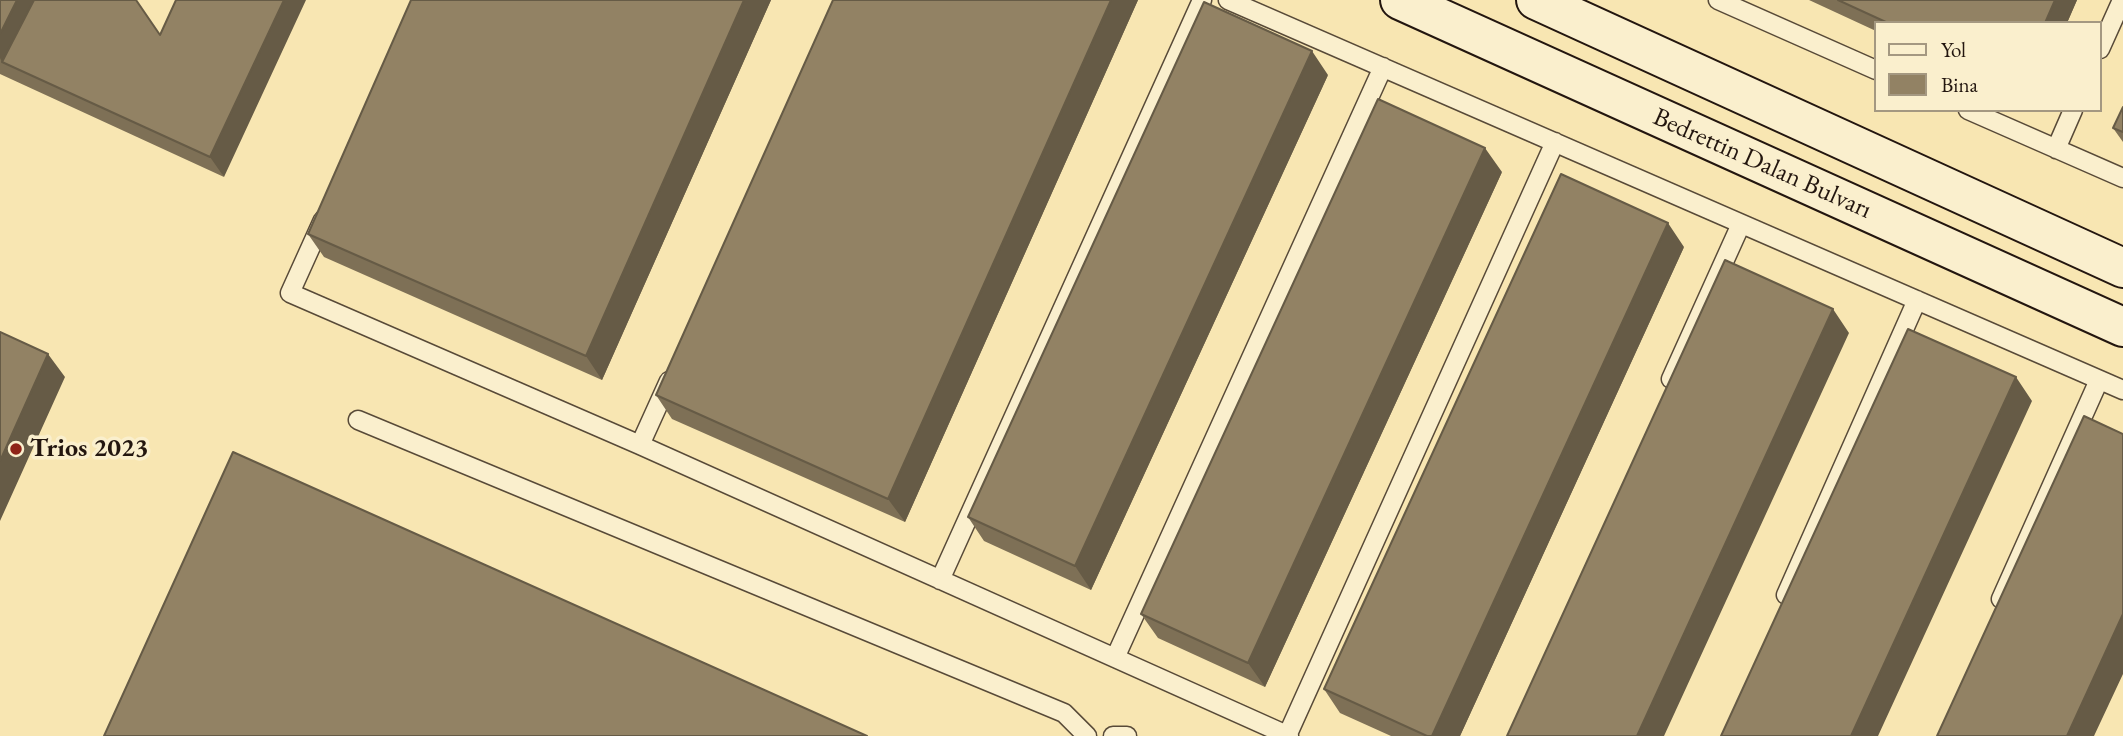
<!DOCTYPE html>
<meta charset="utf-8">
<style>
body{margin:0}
#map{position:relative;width:2123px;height:736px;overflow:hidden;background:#f8e6b2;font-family:"EB Garamond",serif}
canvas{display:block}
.legend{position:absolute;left:1874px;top:21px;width:228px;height:91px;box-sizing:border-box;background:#faefcd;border:2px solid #a49881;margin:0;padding:9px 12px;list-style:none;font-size:21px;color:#23160f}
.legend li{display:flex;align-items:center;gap:14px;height:35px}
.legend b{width:35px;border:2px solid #a49881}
</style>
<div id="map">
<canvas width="2123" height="736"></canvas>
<ul class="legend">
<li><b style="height:9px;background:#faefcd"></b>Yol</li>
<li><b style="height:19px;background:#928264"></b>Bina</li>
</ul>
</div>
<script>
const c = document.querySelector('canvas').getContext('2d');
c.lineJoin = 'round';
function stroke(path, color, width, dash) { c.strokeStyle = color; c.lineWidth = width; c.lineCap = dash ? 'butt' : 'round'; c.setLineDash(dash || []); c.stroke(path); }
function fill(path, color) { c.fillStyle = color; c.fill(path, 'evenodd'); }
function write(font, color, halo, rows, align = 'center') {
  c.font = font + ' "EB Garamond",serif'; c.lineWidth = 7; c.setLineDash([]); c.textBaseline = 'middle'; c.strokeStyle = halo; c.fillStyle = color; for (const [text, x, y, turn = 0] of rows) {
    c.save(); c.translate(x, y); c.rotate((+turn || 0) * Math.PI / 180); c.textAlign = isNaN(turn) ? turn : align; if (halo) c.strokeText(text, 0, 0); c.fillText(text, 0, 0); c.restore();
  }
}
const service = new Path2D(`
 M1228 0 2123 390
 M1718 0 1876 70
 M2100 49 2122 0
 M1968 110 2123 178
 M2056 149 2073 110
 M323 220 290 293 640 445 1289 736
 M1671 379 1741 224
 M358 420 1064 713 1087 736
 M640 445 669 381
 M940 580 1202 0
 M1786 595 1917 300
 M2001 599 2099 380
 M1115 658 1383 67
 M1113 736H1127
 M1287 736 1555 142`);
const secondary = new Path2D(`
 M1400 0 2123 327
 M1536 0 2123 268`);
const wall = new Path2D(`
 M0 0H136L224 177 0 74Z
 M411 0H771L602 380 324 257 308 234Z
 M833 0H1138L905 522 672 419 656 395Z
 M1809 0H2077L2067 23H1876V31Z
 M1328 75 1091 590 984 541 968 517Z
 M2123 107V142L2113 128Z
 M1502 172 1265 687 1158 638 1141 614Z
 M1684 247 1460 736H1391L1340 713 1324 689Z`);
const shadedWall = new Path2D(`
 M17 0H56L2 62 0 58V34Z
 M284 0H306L224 177 210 157Z
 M744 0H771L602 380 586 356Z
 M1111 0H1138L905 522 888 499Z
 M2055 0H2077L2067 23H2045Z
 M1312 51 1328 75 1091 590 1075 566Z
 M1485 148 1502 172 1265 687 1248 663Z
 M1668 223 1684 247 1460 736H1432Z
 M1833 309 1849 333 1664 736H1637Z
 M48 354 65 377 0 521V461Z
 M2016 377 2032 401 1878 736H1851Z
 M2123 614V674L2094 736H2067Z`);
const building = new Path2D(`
 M0 0H17L0 34Z
 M34 0H136L160 35 176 0H284L210 157 2 62Z
 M411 0H744L586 356 308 234Z
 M833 0H1111L888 499 656 395Z
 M1838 0H2055L2045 23H1888Z
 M1204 2 1312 51 1075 566 968 517Z
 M1378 99 1485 148 1248 663 1141 614Z
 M2123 107V132L2113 128Z
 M1561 174 1668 223 1432 736H1427L1324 689Z
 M1725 260 1833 309 1637 736H1507Z
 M1908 329 2016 377 1851 736H1721Z
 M0 332 48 354 0 461Z
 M2084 416 2123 434V614L2067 736H1937Z
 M233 452 867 736H104Z`);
const markers = [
 [16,449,7,"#8f2418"]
];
const streetNames = [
 ["Bedrettin Dalan Bulvarı",1762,164,24]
];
const poiNames = [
 ["Trios 2023",30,449]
];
stroke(service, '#584a38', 21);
stroke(secondary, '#23160f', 42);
stroke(service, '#faefcd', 18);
stroke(secondary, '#faefcd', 38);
fill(wall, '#7e7056');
fill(shadedWall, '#665b46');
fill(building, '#928264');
stroke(building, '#665b46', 2);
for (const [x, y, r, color] of markers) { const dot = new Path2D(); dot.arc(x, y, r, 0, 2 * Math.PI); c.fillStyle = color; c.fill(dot); stroke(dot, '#faefcd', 2.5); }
write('26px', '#23160f', '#faefcd', streetNames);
write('bold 26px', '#23160f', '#faefcd', poiNames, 'left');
</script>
